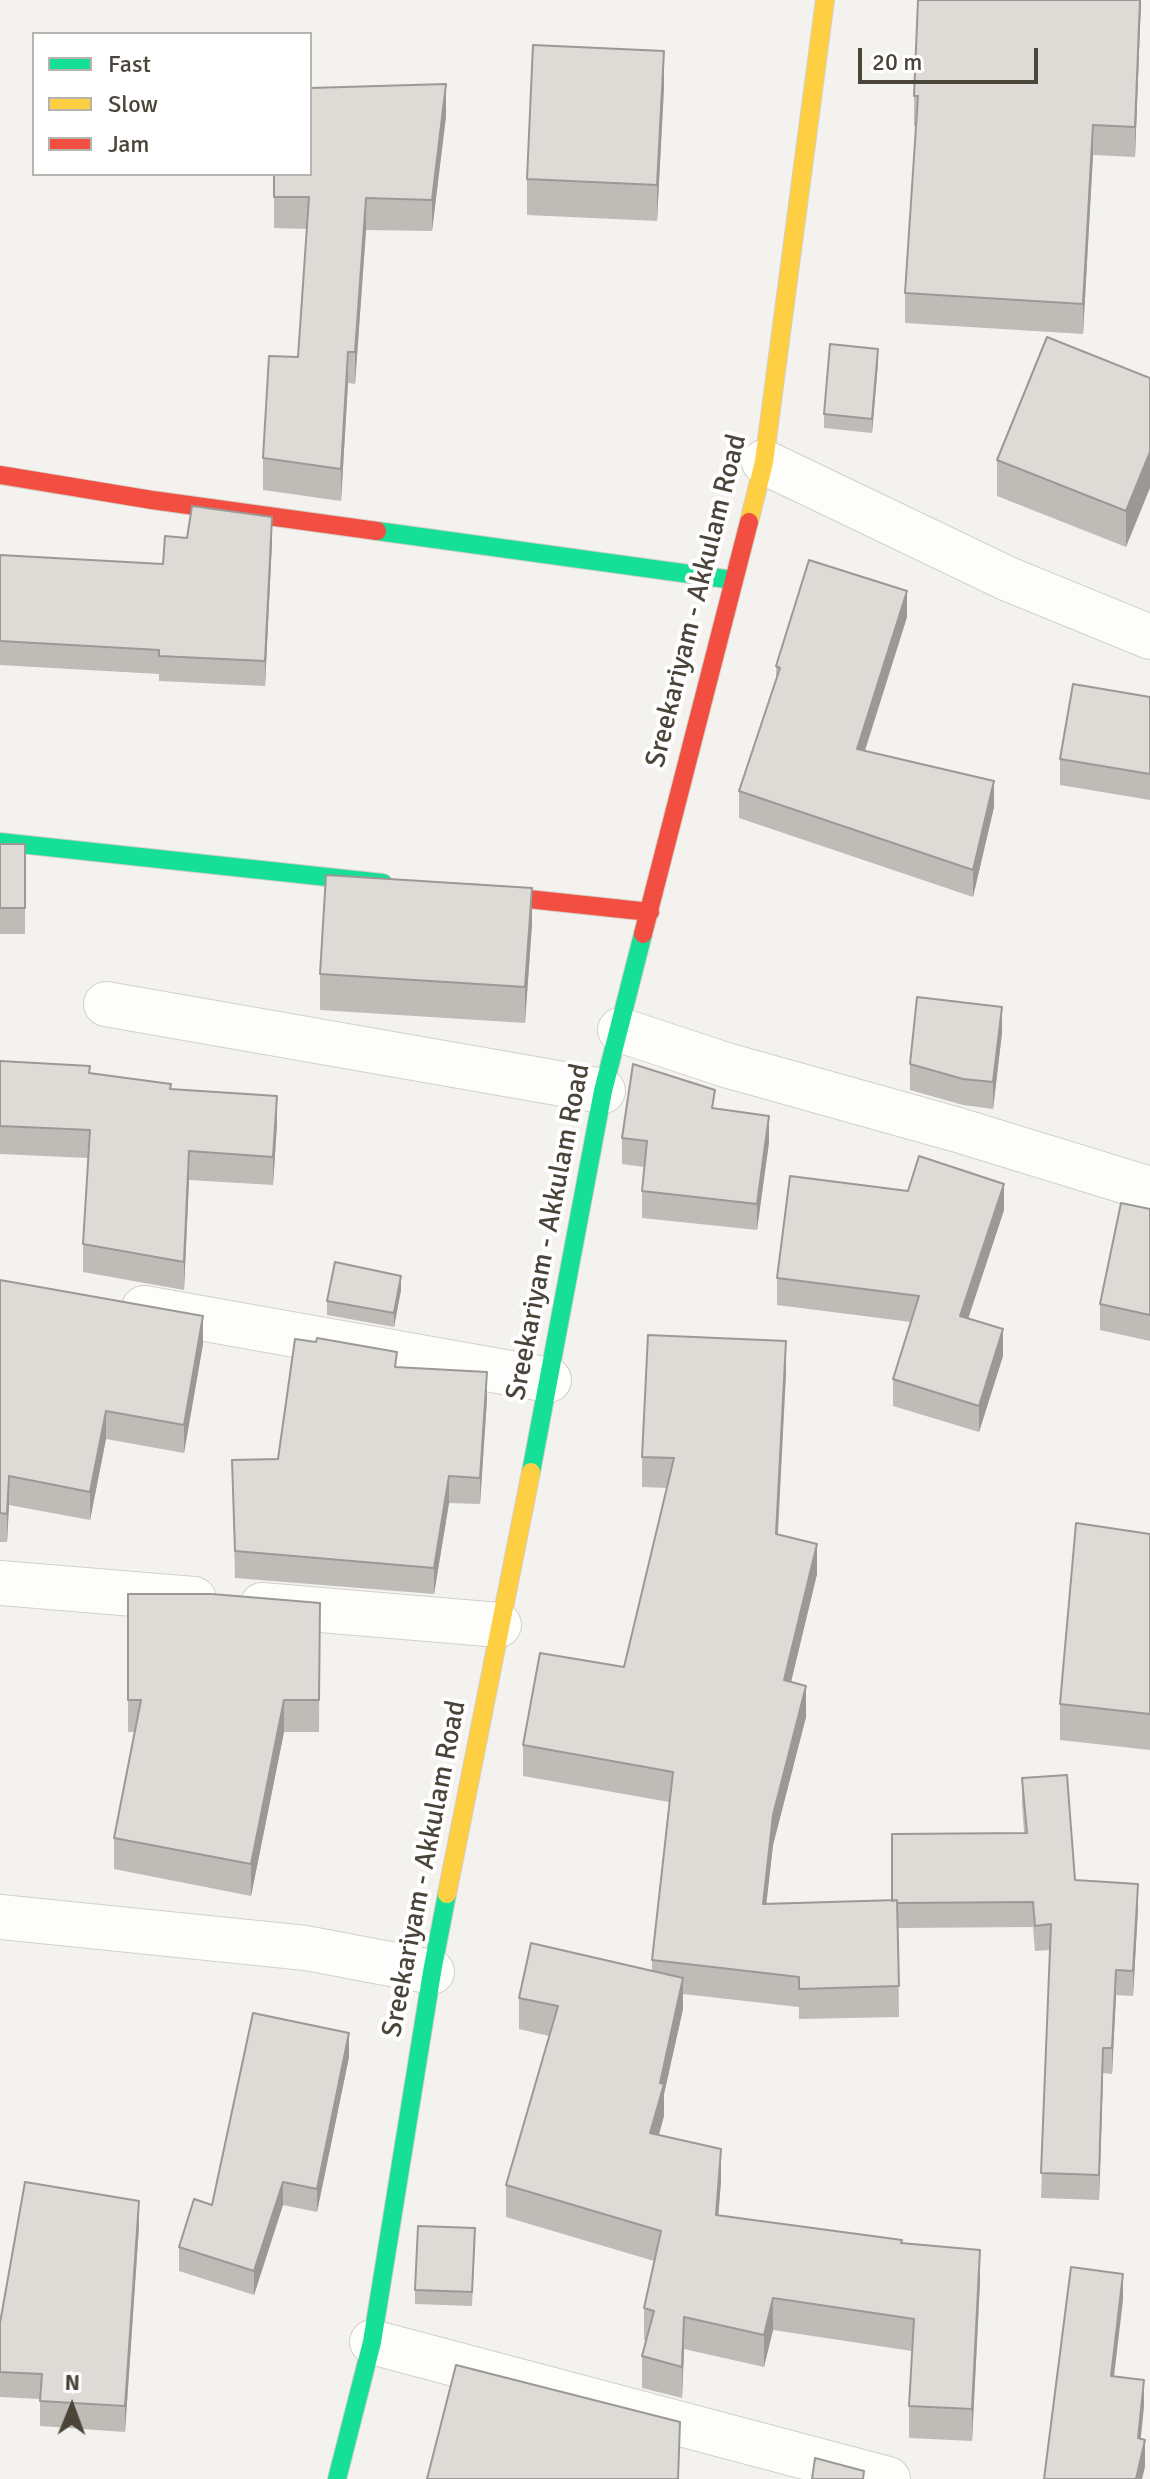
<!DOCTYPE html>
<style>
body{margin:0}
#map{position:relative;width:1150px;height:2479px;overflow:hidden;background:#f4f2ee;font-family:Signika,sans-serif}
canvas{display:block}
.legend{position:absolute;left:32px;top:32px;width:280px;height:144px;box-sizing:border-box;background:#fff;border:2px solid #b7b4b0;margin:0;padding:10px 14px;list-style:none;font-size:24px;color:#4b4439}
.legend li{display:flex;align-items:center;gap:16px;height:40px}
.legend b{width:40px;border:2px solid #b7b4b0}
.north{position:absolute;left:32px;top:2367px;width:80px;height:80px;-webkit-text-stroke:6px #fff;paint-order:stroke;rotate:1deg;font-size:22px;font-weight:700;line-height:32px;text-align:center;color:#4b4439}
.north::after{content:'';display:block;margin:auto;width:28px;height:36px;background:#4b4439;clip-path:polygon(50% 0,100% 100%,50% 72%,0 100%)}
.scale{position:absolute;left:858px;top:48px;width:180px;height:36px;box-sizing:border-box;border:4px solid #4b4439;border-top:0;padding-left:10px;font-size:24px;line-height:28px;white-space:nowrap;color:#4b4439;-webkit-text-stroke:6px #fff;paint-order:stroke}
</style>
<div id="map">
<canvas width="1150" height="2479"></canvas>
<ul class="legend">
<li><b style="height:10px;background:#16e098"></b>Fast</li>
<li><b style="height:10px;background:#ffcf43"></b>Slow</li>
<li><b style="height:10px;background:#f24e42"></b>Jam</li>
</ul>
<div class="north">N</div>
<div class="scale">20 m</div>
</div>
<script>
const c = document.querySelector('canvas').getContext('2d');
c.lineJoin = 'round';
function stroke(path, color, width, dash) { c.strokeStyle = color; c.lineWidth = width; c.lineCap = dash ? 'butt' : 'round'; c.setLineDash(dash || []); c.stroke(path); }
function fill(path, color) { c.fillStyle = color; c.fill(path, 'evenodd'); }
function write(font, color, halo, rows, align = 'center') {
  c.font = font + ' Signika,sans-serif'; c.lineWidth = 8; c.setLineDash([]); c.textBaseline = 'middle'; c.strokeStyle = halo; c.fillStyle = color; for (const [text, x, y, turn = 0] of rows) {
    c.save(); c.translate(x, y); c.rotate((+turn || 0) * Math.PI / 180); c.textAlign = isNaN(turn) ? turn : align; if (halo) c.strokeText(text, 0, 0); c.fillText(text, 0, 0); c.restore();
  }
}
const street = new Path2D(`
 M764 462 1008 579 1150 637
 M106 1004 603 1091
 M620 1030 726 1065 958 1130 1150 1189
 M144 1308 549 1380
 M0 1583 194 1599
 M262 1605 499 1625
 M0 1917 306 1948 432 1972
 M372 2342 888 2479`);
const fast = new Path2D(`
 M377 531 733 580
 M0 842 383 883
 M531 1472 603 1091 643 934
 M337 2479 372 2342 432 1972 447 1894`);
const slow = new Path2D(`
 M749 522 764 462 825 0
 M447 1894 531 1472`);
const jam = new Path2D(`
 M0 475 152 500 377 531
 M472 893 650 912
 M643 934 749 522`);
const wall = new Path2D(`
 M1141 0 1135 157 1093 155 1083 334 905 323V293L916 126H914V96Z
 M664 87 657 221 527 215V179Z
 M446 116 432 231 366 230 355 384 348 383 341 501 263 490V458L298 357 307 229 274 228V174Z
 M878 363 872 433 824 428V414Z
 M1150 378 1126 547 997 496V460Z
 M272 542 265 686 159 681V674L0 665V555L163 564Z
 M907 617 865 751 994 807 973 897 739 818V791L776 681V666Z
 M1150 697V800L1060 785V759Z
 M0 844H25V934H0Z
 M532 924 525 1023 320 1010V974Z
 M1002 1033 993 1109 963 1105 910 1090V1064Z
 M0 1061 90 1073 171 1089 277 1124 273 1185 189 1180 184 1290 83 1272V1244L88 1158 0 1154Z
 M715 1108 769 1142 757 1230 642 1218V1191L644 1167 622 1164V1138Z
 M1150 1209V1341L1100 1330V1304Z
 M1004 1210 968 1319 1003 1356 979 1432 893 1406V1379L911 1322 777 1305V1278Z
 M0 1280 203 1344 184 1453 106 1439 90 1520 9 1505 7 1542H0Z
 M401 1290 394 1327 327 1315V1301Z
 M397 1367 487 1399 480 1504 449 1503 434 1594 235 1578 232 1460 278 1459Z
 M786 1372 778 1534 817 1574 791 1682 806 1717 773 1845 766 1903 892 1901 1024 1833 1022 1803V1778L1075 1880 1138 1909 1133 1996 1116 1995 1112 2074 1103 2073 1099 2200 1041 2198 1050 1950 1035 1951 1033 1927 898 1928 899 2017 799 2019V2007L683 1994V2009L664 2094V2116L659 2135 721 2181 718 2216 902 2243 980 2282 972 2441 909 2438V2406L912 2351 773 2330 764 2367 684 2349 682 2398 642 2388V2356L646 2341 644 2340V2308L654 2261 506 2217V2185L549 2036 519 2029V1998L652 1970V1960L669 1802 523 1776V1745L624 1667 667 1488 642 1487V1457Z
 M1150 1534V1750L1060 1740V1704Z
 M128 1594 320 1603 319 1732H284L251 1896 114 1869V1838L135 1732H128Z
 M349 2057 317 2212 283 2205 254 2295 179 2271V2247L212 2205Z
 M139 2226 125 2432 40 2426V2399L0 2397V2323Z
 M475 2242 472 2306 415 2304V2290Z`);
const shadedWall = new Path2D(`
 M1140 0H1141L1135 157V127Z
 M664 51V87L657 221V185Z
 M446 84V116L432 231V200Z
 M1093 125V155L1083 334V304Z
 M366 198V230L355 384V352Z
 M878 349V363L872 433V419Z
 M348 352V383L341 501V469Z
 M1150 452V488L1126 547V511Z
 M272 517V542L265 686V661Z
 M907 591V617L857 775V749Z
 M994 781V807L973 897V870Z
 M532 888V924L525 1023V987Z
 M1002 1007V1033L993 1109V1082Z
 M277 1096V1124L273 1185V1157Z
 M769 1116V1142L757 1230V1204Z
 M189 1151V1180L184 1290V1262Z
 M1004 1184V1210L960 1343V1316Z
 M401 1276V1290L394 1327V1313Z
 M203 1316V1344L184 1453V1425Z
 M1003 1329V1356L979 1432V1406Z
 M786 1341V1372L776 1565V1534Z
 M487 1372V1399L480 1504V1478Z
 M106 1411V1439L90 1520V1492Z
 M9 1476V1505L7 1542V1514Z
 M449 1476V1503L434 1594V1568Z
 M817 1544V1574L784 1711V1680Z
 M806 1686V1717L773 1845 763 1934V1904L773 1815Z
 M284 1700V1732L251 1896V1864Z
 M1138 1884V1909L1133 1996V1971Z
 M1116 1970V1995L1112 2074V2048Z
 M683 1978V2009L664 2094V2116L650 2165V2133Z
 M349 2033V2057L317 2212V2189Z
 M1103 2048V2073L1099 2200V2175Z
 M721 2149V2181L716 2247V2215Z
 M283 2182V2205L254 2295V2271Z
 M139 2201V2226L125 2432V2406Z
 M980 2250V2282L972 2441V2409Z
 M1123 2274V2300L1111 2402V2376Z
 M773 2298V2330L764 2367V2335Z
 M684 2317V2349L682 2398V2367Z
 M1144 2380V2407L1138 2465V2438Z
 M1145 2440V2467L1142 2479H1136Z`);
const building = new Path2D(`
 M918 0H1140L1135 127 1093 125 1083 304 905 293 918 96H914Z
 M533 45 664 51 657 185 527 179Z
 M446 84 432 200 366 198 355 352H348L341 469 263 458 269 356 298 357 309 197H274V174H310V88Z
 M1047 337 1150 378V452L1126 511 997 460Z
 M830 344 878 349 872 419 824 414Z
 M192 506 272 517 265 661 159 656V650L0 641V555L163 564 165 536 187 538Z
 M809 560 907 591 857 749 994 781 973 870 739 791 780 668 776 666Z
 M1073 684 1150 697V774L1060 759Z
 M0 844H25V908H0Z
 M326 875 532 888 525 987 320 974Z
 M917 997 1002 1007 993 1082 963 1079 910 1064Z
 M0 1061 90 1066 89 1073 171 1084 170 1089 277 1096 273 1157 189 1151 184 1262 83 1244 90 1130 0 1126Z
 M633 1064 715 1090 712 1108 769 1116 757 1204 642 1191 647 1141 622 1138Z
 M919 1156 1004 1184 960 1316 1003 1329 979 1406 893 1379 919 1296 777 1278 790 1176 908 1191Z
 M1121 1203 1150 1209V1315L1100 1304Z
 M335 1262 401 1276 394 1313 327 1301Z
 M0 1280 203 1316 184 1425 106 1411 90 1492 9 1476 7 1514 0 1513Z
 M648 1335 786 1341 776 1534 817 1544 784 1680 806 1686 773 1815 763 1904 897 1900 899 1986 799 1989V1977L652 1960 673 1772 523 1745 540 1653 624 1667 674 1458 642 1457Z
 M317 1338 397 1352 395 1367 487 1372 480 1478 449 1476 434 1568 235 1551 232 1460 278 1459 295 1339 316 1342Z
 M1076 1523 1150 1534V1714L1060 1704Z
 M128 1594H212L320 1603 319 1700H284L251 1864 114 1838 141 1700H128Z
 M1067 1775 1075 1880 1138 1884 1133 1971 1116 1970 1112 2048H1103L1099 2175 1041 2173 1051 1924 1035 1926 1033 1902 897 1903V1900L892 1901V1834L1027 1833 1022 1778Z
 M531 1943 683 1978 660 2083 664 2084 650 2133 721 2149 716 2215 902 2240 901 2243 980 2250 972 2409 909 2406 914 2319 773 2298 764 2335 684 2317 682 2367 642 2356 654 2311 644 2308 661 2231 506 2185 558 2006 519 1998Z
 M253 2013 349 2033 317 2189 283 2182 254 2271 179 2247 194 2199 212 2205Z
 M25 2182 139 2201 125 2406 40 2401 42 2374 0 2372V2323Z
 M418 2226 475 2228 472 2292 415 2290Z
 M1071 2267 1123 2274 1111 2376 1144 2380 1138 2438 1145 2440 1136 2479H1044Z
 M456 2365 680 2422 678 2479H427Z
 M815 2458 864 2471 863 2479H812Z`);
const streetNames = [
 ["Sreekariyam - Akkulam Road",697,601,-76],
 ["Sreekariyam - Akkulam Road",549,1232,-79],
 ["Sreekariyam - Akkulam Road",425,1869,-79]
];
stroke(street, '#d2d0cb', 46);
stroke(fast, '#d3cfc5', 20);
stroke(slow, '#d3cfc5', 20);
stroke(jam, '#d3cfc5', 20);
stroke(street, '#fdfdfc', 44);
stroke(fast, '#16e098', 18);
stroke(slow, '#ffcf43', 18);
stroke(jam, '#f24e42', 18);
fill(wall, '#bfbcb8');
fill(shadedWall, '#9b9996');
fill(building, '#dedbd6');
stroke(building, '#9b9996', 2);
write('28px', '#4b4439', '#fff', streetNames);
</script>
